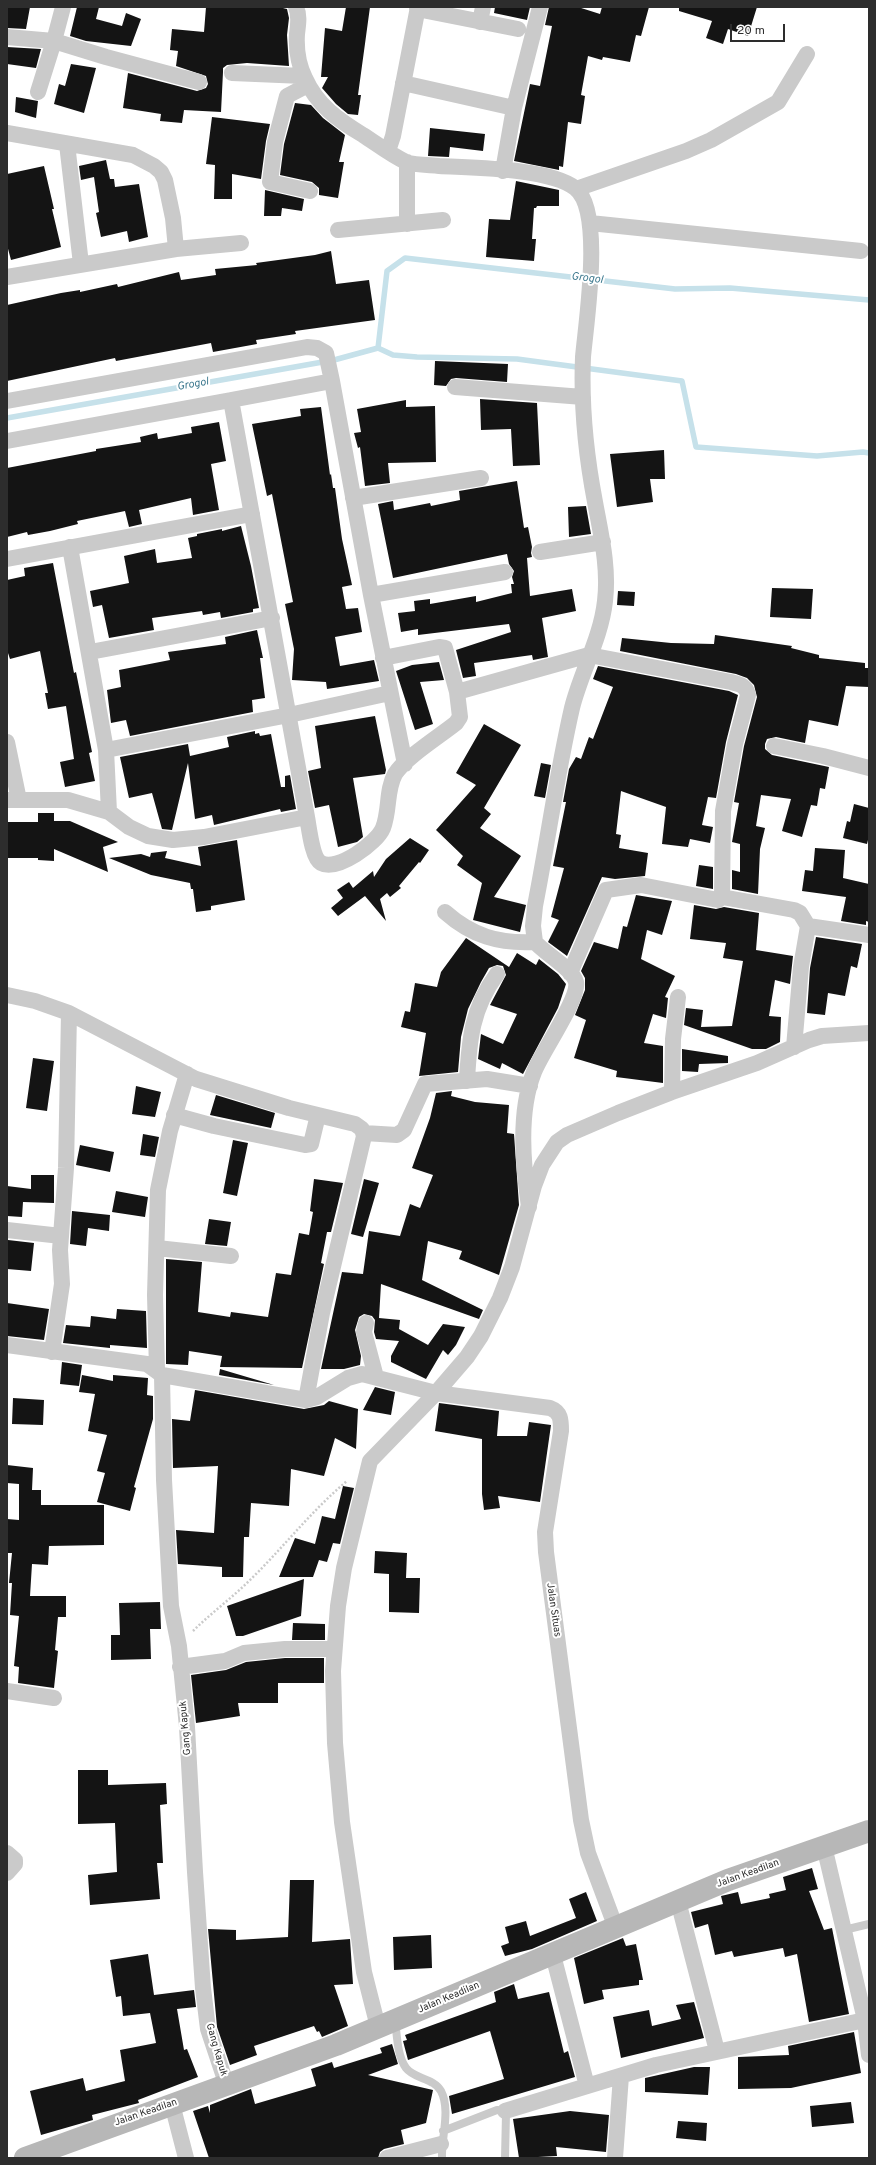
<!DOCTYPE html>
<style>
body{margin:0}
#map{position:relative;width:876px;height:2165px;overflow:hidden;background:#fff;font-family:Overpass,sans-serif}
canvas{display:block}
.frame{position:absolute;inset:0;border:8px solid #2d2d2d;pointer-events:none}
.scale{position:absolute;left:730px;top:24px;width:55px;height:18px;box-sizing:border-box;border:2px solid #2d2d2d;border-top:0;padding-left:5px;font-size:12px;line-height:14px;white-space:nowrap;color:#2d2d2d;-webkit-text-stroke:3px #fff;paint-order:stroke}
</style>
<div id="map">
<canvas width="876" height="2165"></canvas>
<div class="frame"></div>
<div class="scale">20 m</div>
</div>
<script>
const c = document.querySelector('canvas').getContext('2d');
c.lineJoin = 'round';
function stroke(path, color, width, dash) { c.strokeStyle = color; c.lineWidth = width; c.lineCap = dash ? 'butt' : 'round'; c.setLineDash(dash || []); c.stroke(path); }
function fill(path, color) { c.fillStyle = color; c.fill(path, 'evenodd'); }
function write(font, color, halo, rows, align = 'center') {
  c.font = font + ' Overpass,sans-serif'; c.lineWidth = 4; c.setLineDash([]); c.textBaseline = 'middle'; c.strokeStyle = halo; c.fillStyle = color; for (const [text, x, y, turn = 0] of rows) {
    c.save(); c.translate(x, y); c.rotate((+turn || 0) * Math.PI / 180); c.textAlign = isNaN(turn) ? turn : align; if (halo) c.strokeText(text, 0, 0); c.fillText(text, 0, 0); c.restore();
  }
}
const stream = new Path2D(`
 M378 348 393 355 417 357 517 359 682 381 696 447 817 456 863 452 869 453
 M7 418 334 360 378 348 387 271 405 258 675 289 730 288 869 300`);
const building = new Path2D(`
 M7 7H30L26 29 7 28Z
 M77 7H99L96 19 122 26 126 13 141 19 131 46 86 41 70 36Z
 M206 7H279L287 9 289 18 287 35 289 66 247 63 227 65 223 68V72L221 112 184 110 182 123 160 121 161 114 123 108 128 73 197 91 206 88 208 84 206 76 176 66 178 51 170 50 172 29 204 32Z
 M346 7H370L358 95H361L358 115 348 114 336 104 322 88 328 77H321L325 28 342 31Z
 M495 7H530L527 20 494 13Z
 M549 7H578L600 14 602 7H649L641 36 636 35 630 62 603 57 602 60 588 56 581 95 585 96 581 124 568 122 563 167 559 166V170L514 161 530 84 540 86 552 26 545 25Z
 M679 7H757L748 36 728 29 723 44 706 38 712 21 679 11Z
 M7 47 41 49 36 68 7 64Z
 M71 64 96 68 84 113 54 104 59 84 65 86Z
 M16 97 38 101 36 118 15 112Z
 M295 103 311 105 323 118 345 135 339 162H344L338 198 319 195V188L312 182 280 175 284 144Z
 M212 117 270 124 266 141 261 179 232 174V199H214L215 165 206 164Z
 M430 128 485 134 483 151 450 147 449 157 428 156Z
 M106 160 110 179H114L115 187 139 184 148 237 129 242 127 231 101 237 96 213 99 212 94 177 81 180 79 166Z
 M44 166 54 209H52L61 247 11 260 7 245V174Z
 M516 181 559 190V206H537L536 208H534L532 239H536L534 261 486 257 489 219 510 220Z
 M265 190 304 199 302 211 282 208 281 216H264Z
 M331 251 336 284 369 280 375 320 295 331 296 334 256 340 257 344 213 352 211 343 116 361 115 358 7 381V305L61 293 80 290V292L117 284 118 287 179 272 181 280 216 275 215 269 257 265 256 263 315 255Z
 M435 361 508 364 507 382 456 378 451 379 446 386 434 385Z
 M480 399 537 403 540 465 513 466 511 429 481 430Z
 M406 400V407L435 406 436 462 388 463 390 483 365 486 360 447 358 448 354 433 361 432 357 409Z
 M321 407 330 475 331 474 333 488H335L342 539 352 585 342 587 346 609 358 608 362 632 335 637 340 666 374 660 379 681 327 689 326 682 292 680 294 649 285 604 293 602 272 494 267 496 252 424 301 416 300 409Z
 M219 422 226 461 211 464 219 510 193 515 191 498 139 510 142 524 129 527 125 511 77 521 78 524 50 531 28 535 27 532 7 537V468L96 451V449L141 442 140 437 157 433 158 439 192 433 191 427Z
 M664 450 665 479H650L653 502 617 507 610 454Z
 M517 481 524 528 528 527 532 547 531 553 532 557 527 558 530 596 572 589 576 611 542 618 548 657 533 660 532 655 474 663 476 676 463 678 456 650 511 632 509 624 418 635V629L401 632 398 613 415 611 414 601 430 599V604L476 596V602L512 593 511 584H514L512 577 514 571 509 564 507 554 393 578 378 504 393 501 394 510 430 503 431 506 460 500 459 491Z
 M586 506 591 534 569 537 568 507Z
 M241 526 251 566 259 608 253 609V612L221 618 220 612 203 615 202 611 152 618 154 630 109 638 102 605 93 607 90 591 129 583 124 556 155 549 157 563 192 558 188 538 197 536V534L222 529V531Z
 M53 563 74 673 76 672 92 752 89 753 95 781 65 787 60 762 74 759 66 706 48 709 45 693H48L40 651 10 659 7 650V580L25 576 24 568Z
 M772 588 813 589 811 619 770 617Z
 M618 591 635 592 634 606 617 605Z
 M257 630 263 658H260L265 698 252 700 253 712 130 736 126 720 111 723 107 690 121 687 119 670 170 660 168 652 226 644 225 637Z
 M715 635 792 646 791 648 819 655V658L865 663V668H869V687L846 686 838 726 809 720 805 743 776 737 767 739 765 744V749L772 755 829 767 825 789 820 788 817 806 811 805 802 837 782 831 791 799 761 795 756 826 765 828 760 849 758 894 732 889V870L740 872V844L732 842 739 803 734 802 744 746 757 697 754 685 747 678 736 674 620 651 622 638 671 643 714 644Z
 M439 662 444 680 420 682 433 724 415 730 396 671 412 665Z
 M598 666 729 691 738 695 726 742 716 798 708 797 702 825 713 827 710 843 690 839 688 847 662 844 666 807 621 791 616 834 621 835 619 848 648 853 645 876 615 879 602 877 567 956 548 942 559 920 551 917 564 868 553 866 566 802H563L569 769 576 757 581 759 589 737 593 739 613 687 593 679Z
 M375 716 386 770 385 774 353 778 363 837 357 842 338 847 329 805 315 808 308 771 321 768 315 726Z
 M484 724 521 745 484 808 491 814 480 828 521 856 494 897 526 905 520 932 473 920 482 883 457 865 463 856 436 830 476 785 456 773Z
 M255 731V734L259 733 260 736 271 734 281 787H285V776L290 775 296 809 281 812 280 809 214 825 212 815 195 819 188 763 172 830 162 829 152 793 129 798 120 757 188 744 190 756 229 747 227 737Z
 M541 763 551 765 545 798 534 796Z
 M854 804 869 808V836L867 844 843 838 847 821 850 822Z
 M38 813H54V821H70L118 842 103 847 108 872 54 849V861L38 860V858H7V822H38Z
 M410 838 429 850 420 863 419 862 399 886 401 888 390 897 387 893 380 899 386 921 365 896 338 916 331 908 343 898 337 890 349 882 353 888 373 871 374 877 386 859Z
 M237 840 245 900 211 906V910L196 912 193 889H191L190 883 151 875 109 858 141 854 150 857 151 853 167 851 165 858 201 866 198 847Z
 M815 848 845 850 843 878 869 884V922L866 921V925L841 921 846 897 802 891 805 870 813 871Z
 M699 865 713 867V889L696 886Z
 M636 895 672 901 662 935 647 930 641 959 675 976 665 997 668 998 666 1018 653 1014 644 1043 663 1046V1083L616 1077 617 1071 574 1058 586 1020 575 1015 585 990V978L581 971 594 942 618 949 623 926 627 927Z
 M694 905 716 909 724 907 759 913 756 950 793 956 790 984 775 980 769 1016 781 1017 780 1042 766 1049H752L684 1025 686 1008 703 1010 701 1027 732 1026 743 961 723 958 726 943 690 939Z
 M816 937 862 944 857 968 851 966 845 996 828 993 825 1015 807 1013 810 968Z
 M466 938 509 967 517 953 536 965 539 959 558 974 566 984 558 1008 523 1074 502 1063 500 1069 478 1059 481 1034 503 1044 517 1014 490 1005 506 975 503 966 497 965 489 968 481 982 468 1009 461 1037 458 1072 419 1076 426 1033 401 1027 405 1011 410 1012 415 983 437 987 441 972Z
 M682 1049 728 1056V1063L699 1064 698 1072 682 1071Z
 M33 1058 54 1061 47 1111 26 1108Z
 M136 1086 161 1092 155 1117 132 1114Z
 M452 1091 451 1096 475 1102 509 1105 507 1133 514 1134 519 1205 499 1275 459 1259 462 1251 428 1241 422 1280 483 1310 479 1319 381 1284 379 1318 400 1320 399 1329 428 1345 443 1324 465 1327 456 1345 448 1355 443 1350 426 1379 391 1362V1356L399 1341 376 1339 374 1332 375 1320 372 1316 364 1314 359 1317 355 1330 361 1356 360 1365 344 1369H321L342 1272 363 1274 369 1231 400 1236 410 1204 420 1208 433 1175 412 1168 430 1118 436 1093Z
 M216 1095 275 1113 271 1128 210 1115Z
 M143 1134 159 1137 155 1157 140 1155Z
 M233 1140 248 1143 237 1196 223 1193Z
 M80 1145 114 1152 110 1172 76 1165Z
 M31 1175H54V1203L23 1202 22 1217 7 1216V1186L31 1189Z
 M314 1179 343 1183 331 1232H327L321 1263 324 1264 302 1368 220 1367 222 1356 189 1351 188 1365 166 1364V1259L202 1262 198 1312 230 1317 231 1312 268 1317 276 1273 291 1275 299 1233 309 1235 313 1212 310 1211Z
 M364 1179 379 1183 363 1237 351 1234Z
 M116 1191 148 1197 145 1217 112 1212Z
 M72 1211 110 1215 109 1231 88 1228 86 1246 70 1244Z
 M209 1219 231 1222 227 1246 205 1244Z
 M8 1240 34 1243 31 1271 7 1269Z
 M7 1303 49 1309 44 1340 7 1336Z
 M117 1309 146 1311 147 1348 110 1345V1348L63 1343 66 1325 90 1327 91 1316 116 1319Z
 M62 1362 82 1365 79 1386 60 1384Z
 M220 1369 274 1385 219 1375Z
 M82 1375 113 1381V1375L148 1378 147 1395 153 1396V1419L134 1487 136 1488 130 1511 97 1502 105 1473 97 1471 107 1435 88 1431 95 1394 79 1392Z
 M375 1387 395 1392 391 1415 363 1410Z
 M195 1390 304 1409 324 1405 329 1401 358 1409 356 1449 335 1438 324 1476 291 1469 289 1506 251 1503 249 1537H244L243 1577H222V1567L178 1564 176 1530 214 1533 218 1466 173 1468 172 1419 190 1421Z
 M13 1398 44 1400 43 1425 12 1424Z
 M439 1403 499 1411 497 1436H527L529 1422 551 1425 540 1502 498 1496 500 1508 484 1510 482 1494V1439L435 1431Z
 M7 1465 33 1468 32 1490H41V1505H104V1545L49 1546 48 1565 32 1564 30 1596H66V1617H58L55 1650 58 1651 54 1688 18 1683 19 1667 14 1666 19 1616 10 1615 12 1583H9L12 1553H7V1519L19 1520V1484L7 1483Z
 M343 1486 354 1488 340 1544 333 1543 327 1562 319 1560 313 1577H279L295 1538 315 1544 322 1516 335 1519Z
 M375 1551 407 1553 406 1578H420L419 1613 389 1612V1574L374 1573Z
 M304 1579 301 1616 243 1636H236L227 1606Z
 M160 1602 161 1629H150L151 1659 111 1660V1635H120L119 1603Z
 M293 1623 325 1624V1640H292Z
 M285 1658H324V1683H278V1703H238L240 1716 196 1723 191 1675 226 1670 246 1662Z
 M78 1770H108V1785L166 1783 167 1804 160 1805 163 1863H157L160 1899 90 1905 88 1875 117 1872 115 1823 78 1824Z
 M812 1868 818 1889 809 1891 824 1930 832 1928 849 2014 809 2022 797 1954 785 1957 783 1948 734 1957 732 1951 715 1955 708 1924 695 1928 691 1912 723 1904 721 1896 738 1892 741 1904 770 1898 769 1894 786 1890 783 1877Z
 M290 1880H314L312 1942 350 1939 353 1984 334 1985 348 2026 322 2037 319 2031 317 2032 314 2026 254 2046 257 2055 230 2065 217 2027 208 1929 236 1930V1940L288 1937Z
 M586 1892 597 1921 532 1949 505 1956 501 1946 509 1943 505 1927 526 1921 530 1936 576 1918 569 1899Z
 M431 1935 432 1968 394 1970 393 1937Z
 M623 1938 626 1946 636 1944 643 1980H639V1985L602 1990 604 1999 584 2004 574 1958Z
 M148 1954 154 1995 194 1990 196 2007 177 2009 184 2050 187 2049 198 2077 138 2100 139 2103 92 2115 93 2120 41 2135 30 2091 83 2078 86 2091 125 2081 120 2050 156 2043 150 2013 123 2016 121 1996 116 1997 110 1960Z
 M514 1984 518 1999 549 1992 564 2053 568 2051 575 2077 452 2114 449 2096 504 2079 490 2031 408 2060 403 2041 407 2040 405 2035 496 2002 494 1992Z
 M694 2002 704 2038 621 2058 613 2017 649 2010 652 2026 681 2019 676 2005Z
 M854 2032 861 2073 791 2088 738 2089V2057L789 2055 788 2046Z
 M392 2044 398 2064 368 2075 433 2090 426 2123 401 2130 404 2144 384 2149 380 2152 378 2158H209L193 2111 208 2106 210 2113V2105L251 2089 255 2104 316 2086 311 2069 332 2062 334 2068 382 2053 380 2048Z
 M694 2067H710L708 2095 645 2092V2078Z
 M851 2102 854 2123 812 2127 810 2106Z
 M570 2111 609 2115 606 2152 556 2147 557 2156 519 2158 513 2119Z
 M678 2121 707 2123 706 2141 676 2138Z`);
const path = new Path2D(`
 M193 1631C211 1613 232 1598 250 1580 283 1548 311 1511 347 1481`);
const lane = new Path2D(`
 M844 1930 869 1924
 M395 2020C397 2034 397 2056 406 2068 414 2079 434 2078 441 2091 451 2110 441 2138 442 2158
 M443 2131 497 2110 505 2111 506 2114 505 2158`);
const street = new Path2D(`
 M296 7C300 16 298 25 297 34 296 50 298 64 305 78 317 105 338 120 363 135 377 144 391 155 406 162 415 165 429 165 439 166 473 168 549 168 575 188 604 210 586 322 583 357 581 405 586 455 595 502 601 535 609 567 605 601 601 638 581 672 572 708 557 773 548 840 535 906L533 926 535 942C544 953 573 969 576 982 580 998 541 1053 534 1072 518 1112 523 1165 529 1207
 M417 9 518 29
 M480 22 483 7
 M7 37 54 41 63 7
 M232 73 303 76
 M403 83 514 108
 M308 85 287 96 275 142 270 182 310 191
 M38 92 54 41 106 57 199 82
 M7 133 133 155 154 166 161 172 165 180 173 218 176 249 7 277
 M67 144 81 264
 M388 151 393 136 418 7
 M503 171 514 108 540 7
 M576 189 686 151 711 140 778 102 807 54
 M590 223 861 251
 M407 224V162
 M338 230 443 220
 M176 249 241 243
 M332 381 371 595 405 764
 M455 387 583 397
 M7 401 307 347 317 348 326 353 332 381 231 400
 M7 441 231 400 307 817C309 827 312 858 321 863 337 872 377 843 383 828 390 810 386 790 395 774 406 757 440 736 456 723L460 717 457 692 445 648 439 647 383 658
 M353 498 481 478
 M70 547 106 750 109 812
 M540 552 603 542
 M7 559 252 514
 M371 595 505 572
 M90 652 272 618
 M457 692 589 655 731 682C739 684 746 685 748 695L735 744 723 811 722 897 718 900 641 885 606 890 570 973
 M7 742 19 800
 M774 746 823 756 869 768
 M106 750 289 715 390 693
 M7 800H68L109 812 129 827 148 836 173 840 204 837 307 817
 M722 897 794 910 800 913 808 926 801 967 794 1047
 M445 912C472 936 499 944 535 942
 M808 926 869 935
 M7 995 35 1001 69 1013 196 1079 289 1108 355 1124 362 1129 364 1136 322 1313 306 1400
 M467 1081C469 1040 472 1008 497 974
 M672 1092 673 1039 678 997
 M174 1115 214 1126 305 1145 311 1144 318 1115
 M364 1133 397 1135 404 1130 425 1084 487 1079 530 1086
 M7 1230 61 1236
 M157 1248 231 1256
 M366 1323 364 1332 376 1377
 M7 1345 147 1364 162 1375 164 1480 171 1606 179 1646 187 1727 195 1872 203 1988 208 2029 227 2086
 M52 1352 62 1284 60 1250 66 1168 69 1013
 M157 1370 155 1295 158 1190 170 1131 187 1074
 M162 1375 306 1400 317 1397 348 1378 362 1374 436 1393 550 1408C561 1412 561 1420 561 1431L545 1532 546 1552 581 1820 588 1853 616 1928
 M180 1667 225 1661 244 1653 285 1649H334
 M7 1691 54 1698
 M824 1846 865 2020 869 2055
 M7 1853 15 1860V1864L7 1873
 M678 1901 717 2051
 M553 1955 587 2086
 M378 2027 364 1972 342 1822 335 1743 333 1671 338 1606 344 1568 370 1461 436 1393 467 1357 481 1336 500 1298 512 1267 534 1186 542 1165 557 1142 567 1135 618 1113 672 1092 757 1063 809 1040 822 1036 869 1033
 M172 2104 186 2158
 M505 2111 656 2065 865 2020
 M387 2158 441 2144
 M615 2158 621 2076`);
const secondary = new Path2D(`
 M25 2158 336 2045 728 1880 869 1831`);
const streetNames = [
 ["Jalan Situas",553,1610,82],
 ["Gang Kapuk",186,1728,-95],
 ["Jalan Keadilan",748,1874,-20],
 ["Jalan Keadilan",449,1998,-23],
 ["Gang Kapuk",216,2050,74],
 ["Jalan Keadilan",146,2113,-19]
];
const waterNames = [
 ["Grogol",587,279,7],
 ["Grogol",193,385,-10]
];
stroke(stream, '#c6e1ea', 5.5);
fill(building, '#141414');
stroke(path, '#cacaca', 2.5, [2, 2]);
stroke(lane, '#cacaca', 8);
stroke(street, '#cacaca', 16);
stroke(secondary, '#b7b7b7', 22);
write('10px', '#2d2d2d', '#fff', streetNames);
write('italic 11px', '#3c788e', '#fff', waterNames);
</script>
